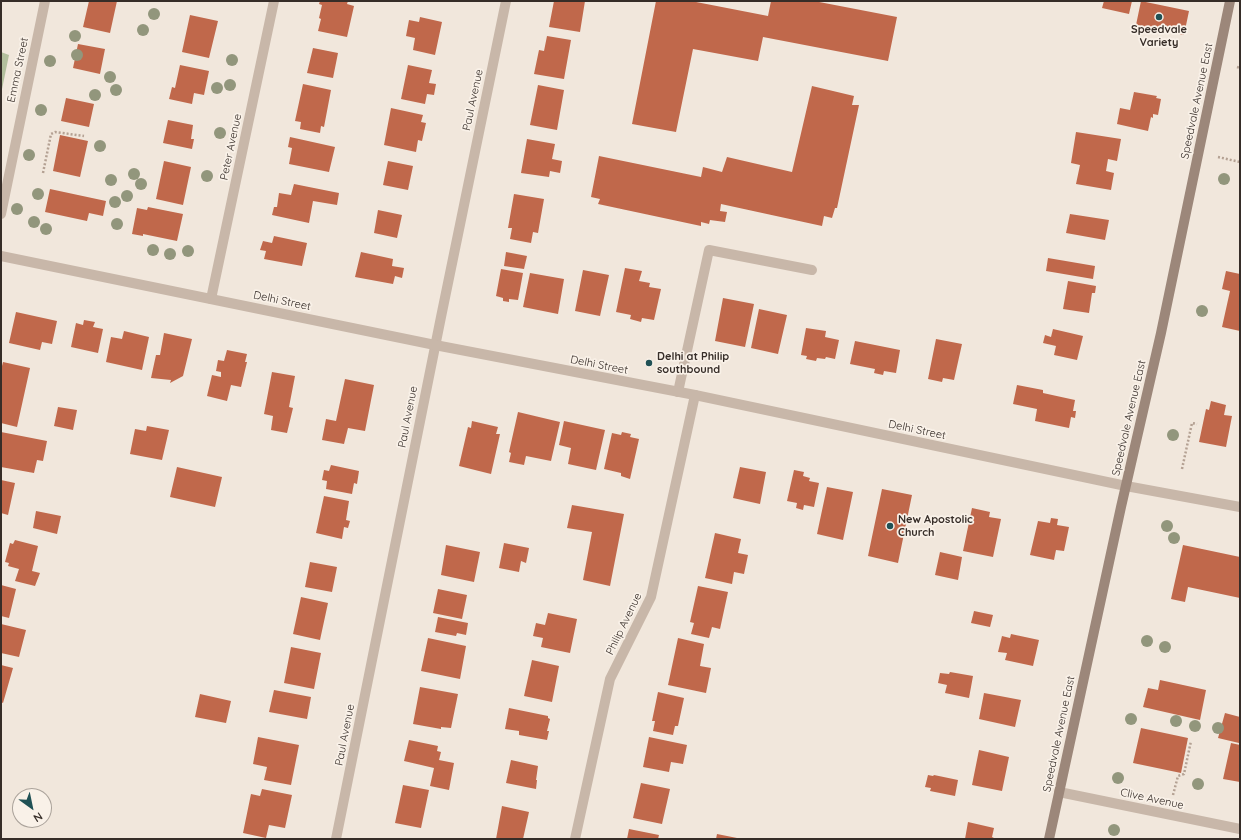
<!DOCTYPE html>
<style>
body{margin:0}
#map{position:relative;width:1241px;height:840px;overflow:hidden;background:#f1e7dc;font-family:Quicksand,sans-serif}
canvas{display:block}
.frame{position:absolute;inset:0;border:2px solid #362d28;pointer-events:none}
.north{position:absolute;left:12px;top:788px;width:40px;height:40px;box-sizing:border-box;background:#f9f1e8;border:1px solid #aba39b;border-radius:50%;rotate:147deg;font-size:11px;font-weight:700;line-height:16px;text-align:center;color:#362d28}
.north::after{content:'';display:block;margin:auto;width:14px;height:18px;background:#205155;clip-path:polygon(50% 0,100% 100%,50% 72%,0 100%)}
</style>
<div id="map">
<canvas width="1241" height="840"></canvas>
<div class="frame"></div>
<div class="north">N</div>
</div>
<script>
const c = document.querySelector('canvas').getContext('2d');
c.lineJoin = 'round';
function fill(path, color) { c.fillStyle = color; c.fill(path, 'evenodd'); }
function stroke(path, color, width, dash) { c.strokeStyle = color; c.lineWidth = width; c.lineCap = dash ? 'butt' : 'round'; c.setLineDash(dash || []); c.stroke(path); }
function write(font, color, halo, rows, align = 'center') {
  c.font = font + ' Quicksand,sans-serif'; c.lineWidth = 3.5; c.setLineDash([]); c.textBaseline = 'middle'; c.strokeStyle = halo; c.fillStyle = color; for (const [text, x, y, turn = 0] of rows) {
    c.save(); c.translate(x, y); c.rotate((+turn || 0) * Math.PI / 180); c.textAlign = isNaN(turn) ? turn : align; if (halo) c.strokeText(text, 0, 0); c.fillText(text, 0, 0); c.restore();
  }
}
const green = new Path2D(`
 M1 52 9 55 1 94Z`);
const building = new Path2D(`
 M89 1H117L110 33 83 27Z
 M320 1H348L347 4 354 6 347 37 318 31 321 19 319 18 322 5 319 4Z
 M554 1H585L580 32 549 27Z
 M656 1H691L768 16 771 1H814L897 17 888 61 763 37 758 61 693 49 676 132 632 124Z
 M1104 1H1132L1129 14 1102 8Z
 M1141 1 1189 11 1184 35 1136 25Z
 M190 15 218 21 209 58 182 52Z
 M420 17 442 22 435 55 413 50 415 38 406 36 409 20 419 22Z
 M547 36 571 40 564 79 534 74 539 50 544 51Z
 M78 44 105 49 100 74 73 68Z
 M313 48 338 53 333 78 307 73Z
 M180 65 209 71 204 95 194 93 192 104 169 99 172 87 175 88Z
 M408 65 432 70 429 83 436 84 434 95 427 94 425 104 401 99Z
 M303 84 331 90 324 127 321 126 320 133 300 129 301 122 295 121Z
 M538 85 564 90 557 130 530 125Z
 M812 86 854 96 852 105H859L837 208H835L832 218 824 216 822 226 721 204 720 211 727 212 725 222 710 220 709 224 701 222V226L598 204 600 199 591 197 599 156 701 177 703 167 722 172 727 157 792 172Z
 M1134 92 1157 96 1156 98 1161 99 1158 115 1153 114V118L1151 117 1148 131 1117 124 1120 108 1130 110Z
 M66 98 94 104 89 127 61 121Z
 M391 108 423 115 421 122 426 123 422 141 418 140 416 152 384 145Z
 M168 120 193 125 191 139H194L192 149 163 143Z
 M1076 132 1121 139 1117 161 1108 159 1106 171 1114 173 1111 190 1076 184 1080 165 1071 163Z
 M60 135 88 141 80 177 53 171Z
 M290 137 335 147 329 172 289 164 292 148 288 147Z
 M527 139 555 144 552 159 562 161 560 173 550 171 549 177 521 173Z
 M164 161 191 167 183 205 156 199Z
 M388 161 413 166 408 190 383 185Z
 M294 184 339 193 337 205 313 201 309 223 272 215 274 207H277L279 193 291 195Z
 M50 189 106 201 103 216 89 213 87 221 45 212Z
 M514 194 544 199 538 233 533 232 531 243 510 239 512 228H508Z
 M148 207 183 214 177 241 143 234V236L132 234 137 208 147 210Z
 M378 210 402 215 397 238 374 233Z
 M1070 214 1109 220 1105 240 1066 233Z
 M274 236 307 243 302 266 264 259 266 251 260 250 263 241 272 243Z
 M361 252 393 259 392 266 404 268 402 278 395 276 393 284 355 277Z
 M506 252 527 256 524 269 504 266Z
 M1048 258 1095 266 1093 279 1046 271Z
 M625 268 642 271 639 281 650 283 649 287 661 289 654 320 642 318 641 322 630 319 631 315 616 312Z
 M501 269 523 273 518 300 509 299V302L503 301V298L496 296Z
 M583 270 609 275 600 316 575 311Z
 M1226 271 1240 274V331L1222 327 1230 291 1222 289Z
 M530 273 564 279 558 314 523 307Z
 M1068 281 1096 286 1095 293H1092L1089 313 1063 309Z
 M723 298 754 304 745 347 715 341Z
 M759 309 787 315 778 354 751 348Z
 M16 312 57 321 52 344 42 342 40 350 9 343Z
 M84 320 95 322 93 327 103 329 98 353 71 347 76 323 83 325Z
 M806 328 826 331 825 337 839 340 835 359 826 357 825 359 817 358 816 361 806 359 807 356 801 355Z
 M1053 329 1083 336 1077 360 1054 355 1056 346 1043 343 1045 335 1051 337Z
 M124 331 149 337 142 370 106 362 111 337 122 339Z
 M164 333 192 339 183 376 170 383 171 380 151 378 156 355H160Z
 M936 339 962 344 954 380 943 378 942 382 928 379Z
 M855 341 900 350 896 373 884 371 883 375 874 373 875 369 850 364Z
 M227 350 247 354 245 362H247L241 387 231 385 227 401 207 396 212 375 221 377V372L216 371 218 360 224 361Z
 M3 362 30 368 17 427 1 423V370Z
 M272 372 295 376 289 407 293 408 287 433 271 430 273 416 264 414Z
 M345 379 374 385 365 431 348 428 344 444 322 440 326 419 336 421Z
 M1017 385 1043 390V393L1075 400 1073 411H1076L1075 418 1071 417 1069 428 1035 421 1037 409 1013 404Z
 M1211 401 1226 405 1224 415 1232 416 1226 447 1199 442 1206 409 1209 410Z
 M58 407 77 410 73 430 54 426Z
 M518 412 560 422 551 461 526 456 524 465 509 462 511 453 509 452Z
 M472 421 498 427 496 434H500L491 474 459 466 468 427 471 428Z
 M564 421 605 430 596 470 568 464 571 448 559 445Z
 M147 426 169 430 162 460 130 454 135 429 146 431Z
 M1 432 47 441 43 461 37 460 34 473 1 467Z
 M622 432 631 434 630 437 639 439 630 479 621 476V473L604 469 612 433 621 435Z
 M331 465 359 471 357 484 354 483 352 494 326 489 327 481 322 480 324 470 329 471Z
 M177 467 222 477 215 507 170 497Z
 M740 467 766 472 760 504 733 498Z
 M794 470 804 472 803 476 810 478 809 481 819 483 814 507 804 505 803 510 796 508 797 503 787 501Z
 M1 480 15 483 8 515 1 513Z
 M827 487 853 492 843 540 817 534Z
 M882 489 912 495 898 563 868 556Z
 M324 496 349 501 346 520 350 521 348 528 344 527 342 539 316 533Z
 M572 505 624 514 610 586 583 580 592 532 567 528Z
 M972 508 990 512 989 517 1001 519 993 557 963 551Z
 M36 511 61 516 57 534 33 528Z
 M1051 518 1058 519 1057 525 1069 527 1064 551 1056 550 1054 560 1030 555 1038 521 1050 523Z
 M715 533 741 539 738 553 748 555 744 574 734 572 732 584 705 578Z
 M15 540 38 546 32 571 40 573 35 586 15 581 19 569 8 566 9 563 5 562 10 543 13 544Z
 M504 543 529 548 526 563 521 561 519 572 499 568Z
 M446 545 480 552 474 582 441 575Z
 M1183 545 1240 557V598L1188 587 1185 602 1171 599Z
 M940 552 962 557 958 580 935 575Z
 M310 562 337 567 332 592 305 587Z
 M1 585 16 589 9 618 1 616Z
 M698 586 728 592 720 629 712 627 709 638 691 634 694 623 690 622Z
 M438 589 467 595 462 619 433 613Z
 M301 597 328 603 320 640 293 634Z
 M974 611 993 615 990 627 971 623Z
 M548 613 577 619 570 653 541 647 543 638 533 636 536 623 545 625Z
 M438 617 468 623 466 635 457 633 456 636 435 632Z
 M1 624 26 630 19 657 1 653Z
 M1011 634 1039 640 1033 666 1005 660 1007 653 998 652 1002 636 1010 638Z
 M428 638 466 646 460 679 421 671Z
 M678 638 704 644 700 666 711 668 706 693 668 685Z
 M291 647 321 653 314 689 284 683Z
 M532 660 559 666 552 702 524 696Z
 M1 665 13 668 3 703 1 702Z
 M950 672 973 676 969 698 945 693 947 685 938 683 940 673 949 674Z
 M1160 680 1206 690 1200 720 1143 707 1148 688 1158 690Z
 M420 687 458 694 451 728 441 727V729L413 724Z
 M274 690 311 697 307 719 269 712Z
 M658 692 684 698 678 726H675L673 735 653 731 655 721H652Z
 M984 693 1021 700 1015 727 979 719Z
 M200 694 231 701 226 723 195 717Z
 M509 708 548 716V718L550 719 547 731H549L547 740 519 735V731L505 729Z
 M1225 713 1240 717 1239 743 1218 738Z
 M1141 728 1188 738 1181 773 1133 763Z
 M258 737 299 745 291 785 264 780 267 767 253 764Z
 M649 737 687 745 683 764 671 762 669 772 643 767Z
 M409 740 438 746 437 751 441 752 439 760 454 763 449 790 430 786 434 768 404 761Z
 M1231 743 1240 745V782L1223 779Z
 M979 750 1009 757 1002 791 972 785Z
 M511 760 538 766 536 780H537L536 789 506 783Z
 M928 775 933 776 934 775 958 780 955 796 930 791 931 788 925 787Z
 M641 783 670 789 662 824 633 818Z
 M403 785 429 790 421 828 395 823Z
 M262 789 292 795 285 828 269 825 266 838 243 833 251 794 260 796Z
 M502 806 529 812 523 839H496Z
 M968 822 994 828 992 837 996 839H965Z
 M629 829 659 835 658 839H627Z
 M717 834 737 838V839H716Z`);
const path = new Path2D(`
 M1237 67 1240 68
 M1218 157 1240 162
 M43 173 51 134 55 132 84 136
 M1182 469 1192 423 1197 424
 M1173 795 1178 776 1184 774 1191 741`);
const service = new Path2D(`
 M678 392 709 250 812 270`);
const minor = new Path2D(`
 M1 214 45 1
 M211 299 274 1
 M1126 486 1240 507
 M1059 792 1240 829
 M336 839 441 317 506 1
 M575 839 610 679 651 597 695 395`);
const tertiary = new Path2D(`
 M1 256 435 345 695 395 1126 486`);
const secondary = new Path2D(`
 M1049 839 1121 507 1161 333 1230 1`);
const trees = [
 [154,14],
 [143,30],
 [75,36],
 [77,55],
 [232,60],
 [50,61],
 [110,77],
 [230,85],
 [217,88],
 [116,90],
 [95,95],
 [41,110],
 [220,133],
 [100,146],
 [29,155],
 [134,174],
 [207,176],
 [1224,179],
 [111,180],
 [141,184],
 [38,194],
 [127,196],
 [115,202],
 [17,209],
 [34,222],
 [117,224],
 [46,229],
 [153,250],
 [188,251],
 [170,254],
 [1202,311],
 [1173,435],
 [1167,526],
 [1174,538],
 [1147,641],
 [1165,647],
 [1131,719],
 [1176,721],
 [1195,726],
 [1218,728],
 [1118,778],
 [1198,784],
 [1114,830]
];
const markers = [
 [1159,17,4,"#205155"],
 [649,363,4,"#205155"],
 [890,526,4,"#205155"]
];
const poiNames = [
 ["Speedvale",1159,30,"center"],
 ["Variety",1159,43,"center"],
 ["Delhi at Philip",657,357],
 ["southbound",657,370],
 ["New Apostolic",898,520],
 ["Church",898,533]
];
const streetNames = [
 ["Emma Street",18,70,-78],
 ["Paul Avenue",473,100,-78],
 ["Speedvale Avenue East",1197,101,-78],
 ["Peter Avenue",231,147,-78],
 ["Delhi Street",282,301,12],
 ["Delhi Street",599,365,11],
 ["Paul Avenue",408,417,-79],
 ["Speedvale Avenue East",1129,418,-77],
 ["Delhi Street",917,430,12],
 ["Philip Avenue",624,624,-64],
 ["Speedvale Avenue East",1059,734,-78],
 ["Paul Avenue",345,735,-79],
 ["Clive Avenue",1152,799,12]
];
fill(green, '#b3bf9d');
fill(building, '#c0684b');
stroke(path, '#b4a193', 2.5, [2, 2]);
stroke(service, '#c8b7a9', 10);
stroke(minor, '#c8b7a9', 10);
stroke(tertiary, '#c8b7a9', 10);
stroke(secondary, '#9c877a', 10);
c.fillStyle = '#92967c';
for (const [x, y] of trees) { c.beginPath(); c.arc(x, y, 6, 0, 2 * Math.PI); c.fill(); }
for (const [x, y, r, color] of markers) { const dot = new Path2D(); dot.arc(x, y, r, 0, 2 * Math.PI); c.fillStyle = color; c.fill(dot); stroke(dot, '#f9f1e8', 1.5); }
write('bold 11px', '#362d28', '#f9f1e8', poiNames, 'left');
write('11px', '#362d28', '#f9f1e8', streetNames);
</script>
